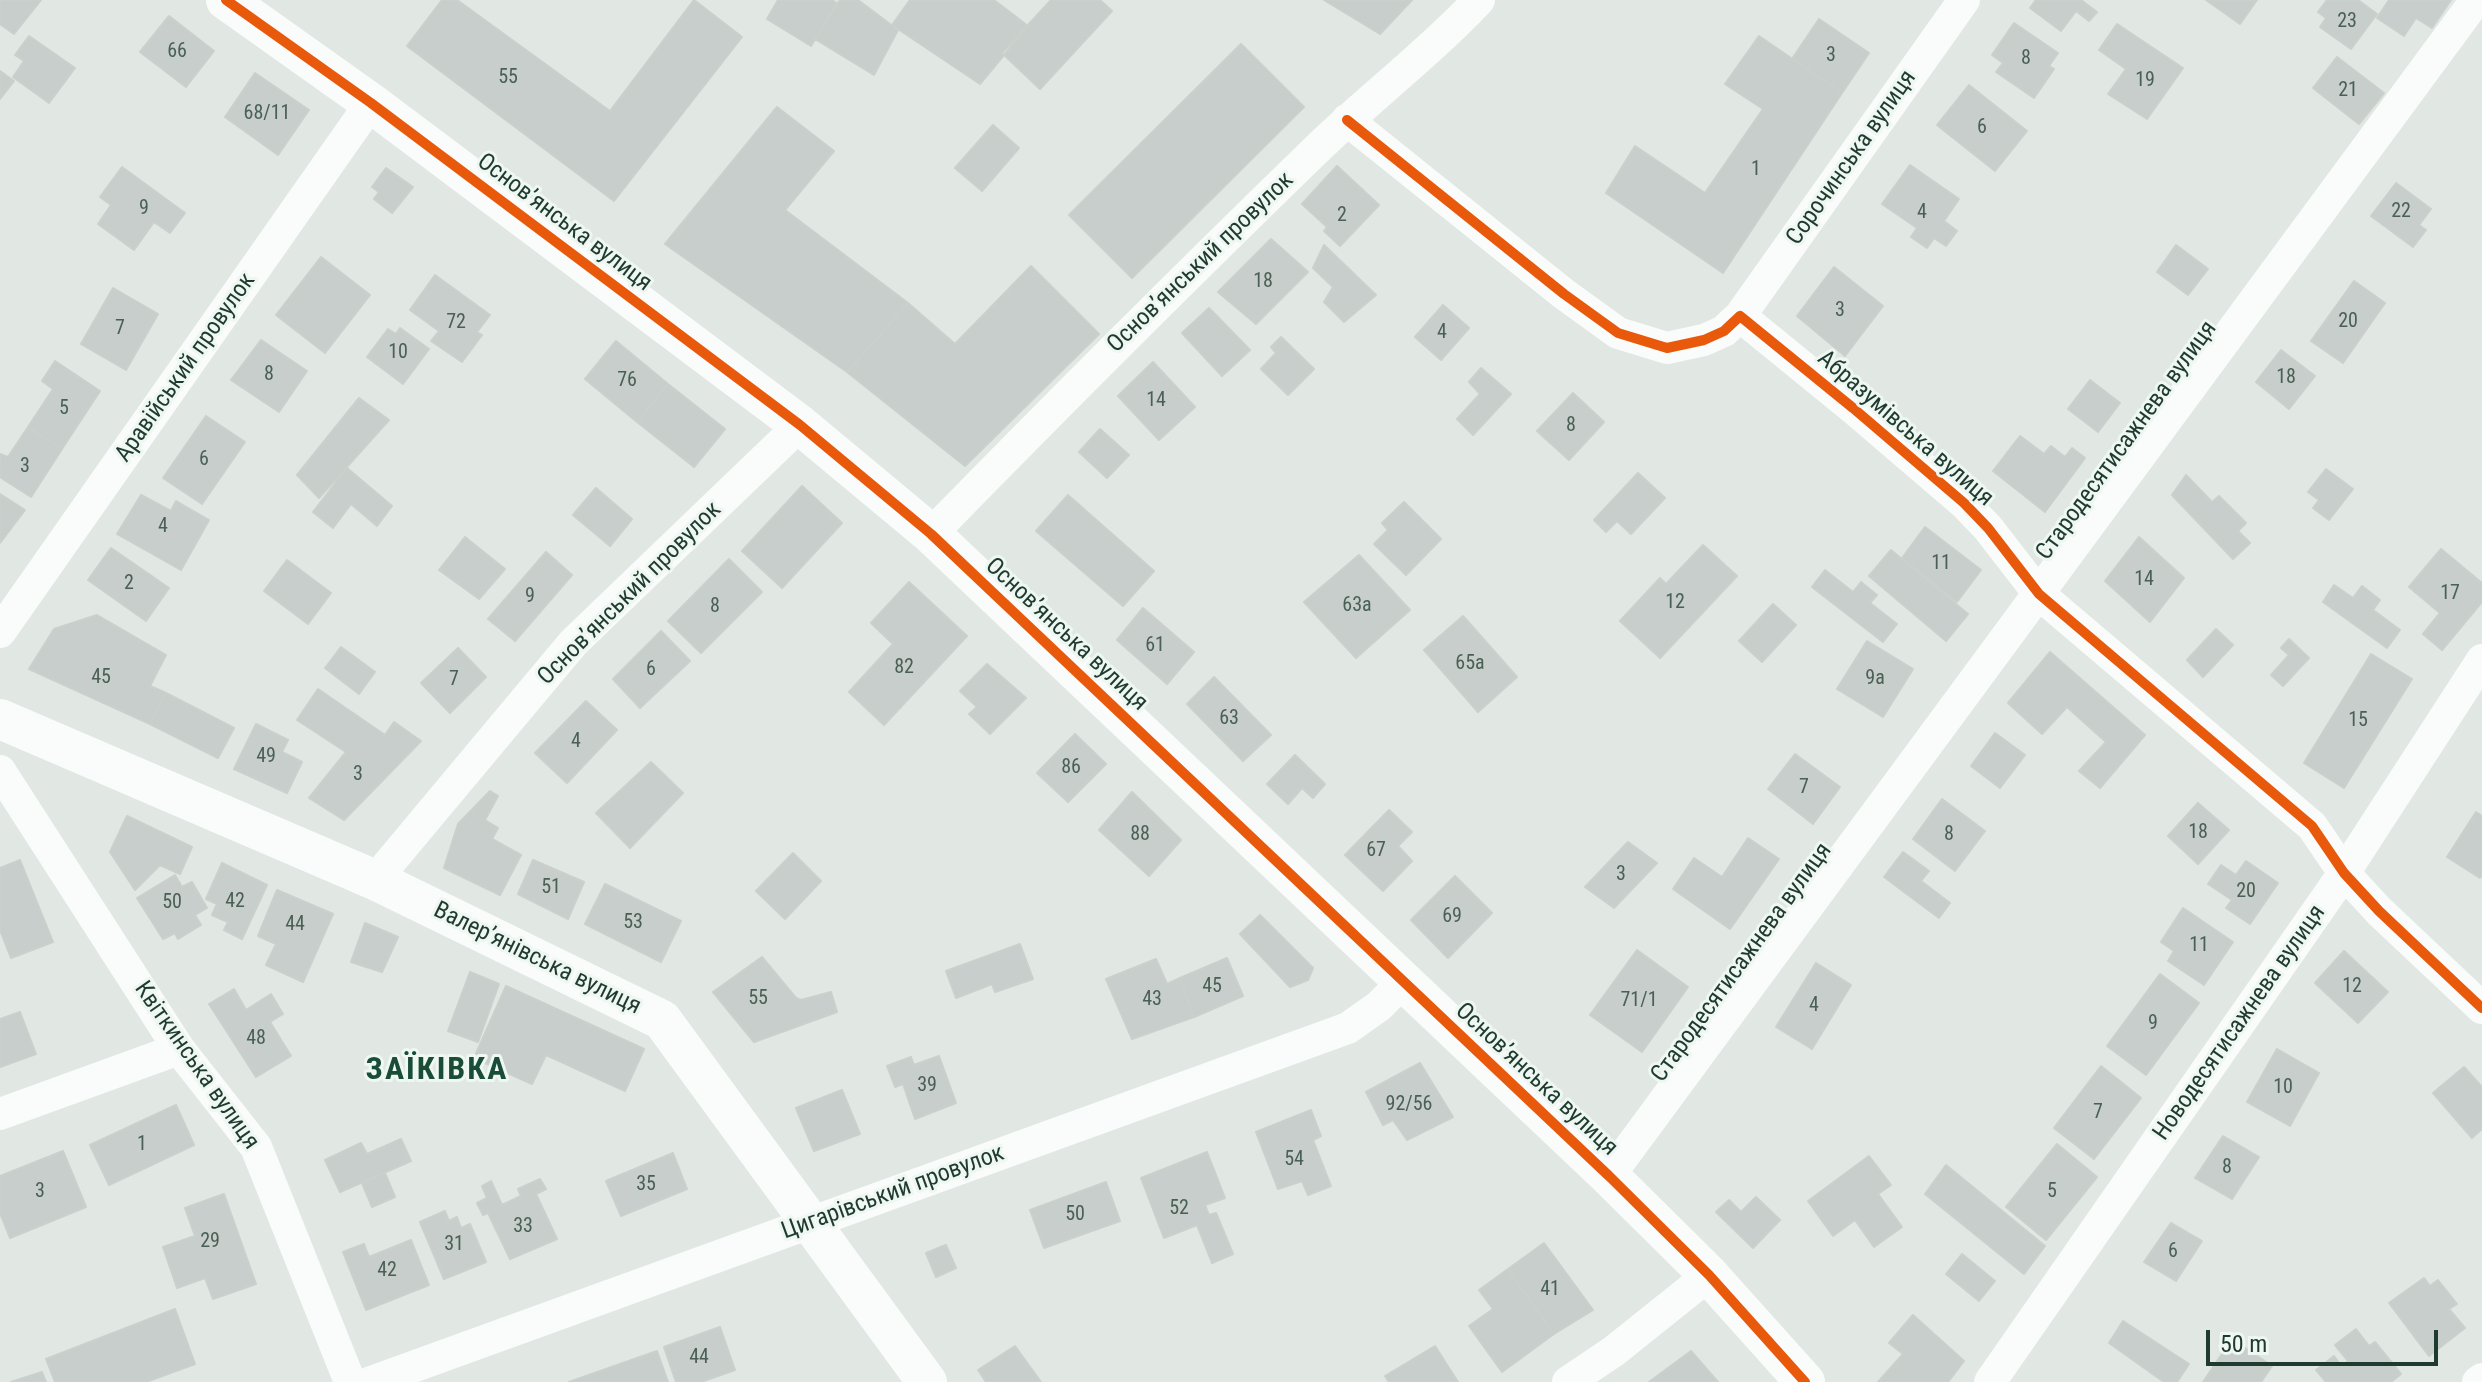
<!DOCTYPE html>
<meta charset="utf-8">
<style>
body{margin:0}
#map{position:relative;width:2482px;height:1382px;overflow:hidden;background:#e1e7e3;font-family:"Roboto Condensed",sans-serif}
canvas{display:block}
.scale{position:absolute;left:2206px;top:1330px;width:232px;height:36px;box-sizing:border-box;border:4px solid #1f3a2e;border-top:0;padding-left:10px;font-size:24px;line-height:28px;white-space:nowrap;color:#1f3a2e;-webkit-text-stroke:6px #eef7f1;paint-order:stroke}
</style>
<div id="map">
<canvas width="2482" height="1382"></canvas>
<div class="scale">50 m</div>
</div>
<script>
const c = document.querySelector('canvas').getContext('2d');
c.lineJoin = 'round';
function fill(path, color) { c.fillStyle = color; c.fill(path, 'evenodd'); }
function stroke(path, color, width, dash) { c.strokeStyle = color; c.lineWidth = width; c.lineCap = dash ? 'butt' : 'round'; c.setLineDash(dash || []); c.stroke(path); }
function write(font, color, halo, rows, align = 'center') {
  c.font = font + ' "Roboto Condensed",sans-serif'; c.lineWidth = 6; c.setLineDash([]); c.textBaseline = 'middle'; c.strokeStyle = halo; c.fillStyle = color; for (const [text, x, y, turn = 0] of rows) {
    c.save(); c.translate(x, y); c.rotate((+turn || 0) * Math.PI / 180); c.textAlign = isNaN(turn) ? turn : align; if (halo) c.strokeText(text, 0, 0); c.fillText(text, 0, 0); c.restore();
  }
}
const building = new Path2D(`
 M0 0H41L14 34 0 24Z
 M442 0H457L610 111 694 0 742 37 614 201 407 46Z
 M778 0H831L837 3 811 46 767 19Z
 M840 0H858L898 30 874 75 815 39Z
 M910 0H994L1028 26 980 84 892 25Z
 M1051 0H1100L1112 11 1040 89 1002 53Z
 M1324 0H1412L1380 34Z
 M2036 0H2081L2097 12 2089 21 2076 11 2061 31 2030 8Z
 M2206 0H2257L2240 24Z
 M2327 0H2358L2377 14 2351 49 2320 27 2326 18 2318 12Z
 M2389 0H2451L2432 28 2416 18 2404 36 2377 18Z
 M169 16 214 51 186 87 140 52Z
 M1819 19 1869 53 1842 93 1792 59Z
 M2014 23 2058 53 2049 66 2054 69 2034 98 1996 72 2003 63 1992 55Z
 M2117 24 2183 68 2147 119 2108 94 2126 69 2099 50Z
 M29 36 75 68 49 103 13 77 24 61 15 55Z
 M1759 36 1842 93 1723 273 1606 193 1635 146 1705 193 1763 109 1725 84Z
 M1241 44 1304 107 1132 278 1069 215Z
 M2337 57 2384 93 2359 124 2313 88Z
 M0 71 14 81 0 99Z
 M255 73 309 110 278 155 225 117Z
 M1969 85 2027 131 1995 171 1937 125Z
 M777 107 834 151 785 210 908 303 847 372 665 244Z
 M993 125 1019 148 982 191 955 168Z
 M1910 165 1959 199 1944 221 1957 231 1946 246 1934 238 1927 248 1911 237 1917 228 1882 204Z
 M1337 166 1379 205 1340 246 1324 231 1327 227 1302 204Z
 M122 167 185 213 170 233 154 222 134 250 98 224 111 205 100 197Z
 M386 168 413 187 392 213 374 199 379 192 372 187Z
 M2396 183 2431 209 2419 225 2426 230 2413 247 2371 216Z
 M1271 239 1308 272 1256 324 1218 292Z
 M1324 245 1376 295 1344 322 1324 302 1333 287 1313 268Z
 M2176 245 2208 269 2188 295 2157 272Z
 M321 257 370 295 325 353 276 315Z
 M1031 266 1099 334 965 466 847 372 908 303 955 344Z
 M1834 267 1883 306 1845 356 1797 316Z
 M435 275 490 315 477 332 482 335 462 362 431 341 439 331 410 310Z
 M2354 281 2385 303 2343 363 2311 341Z
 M113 288 158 314 126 370 81 344Z
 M1443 305 1469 328 1441 360 1415 337Z
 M1209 308 1250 350 1222 376 1182 333Z
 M400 328 429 349 403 384 367 357 388 329 396 334Z
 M1281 337 1314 369 1288 395 1261 369 1276 353 1271 347Z
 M261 340 307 371 279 412 231 380Z
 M616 341 668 384 637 422 585 379Z
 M2281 350 2315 376 2289 409 2256 382Z
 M55 361 100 391 62 449 28 427 53 389 42 381Z
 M1153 362 1195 407 1159 440 1118 396Z
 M1481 368 1511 394 1473 435 1457 419 1480 394 1469 382Z
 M2090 380 2120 403 2098 432 2068 409Z
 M668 384 725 429 694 467 637 422Z
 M1573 393 1604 422 1569 460 1537 431Z
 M359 398 389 420 319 498 297 475Z
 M206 416 245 442 202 504 163 478Z
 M28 427 62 449 31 497 0 477V454L8 457Z
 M1100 429 1129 455 1107 478 1079 452Z
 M2020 436 2044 454 2051 446 2065 457 2072 448 2085 458 2045 512 1993 471Z
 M347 468 392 506 377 526 351 504 333 528 313 512Z
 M2326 469 2353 489 2329 520 2313 508 2319 500 2308 492Z
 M1638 473 1665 498 1631 534 1617 521 1606 532 1594 520Z
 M2186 475 2212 502 2219 496 2246 523 2238 531 2250 543 2233 559 2172 495Z
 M802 486 842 523 782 588 742 551Z
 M596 488 632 519 610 546 573 515Z
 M0 494 25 510 0 543Z
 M141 495 171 511 176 501 209 520 181 570 117 534Z
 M1068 495 1154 571 1123 606 1036 531Z
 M1404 502 1441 539 1406 575 1374 544 1388 530 1382 523Z
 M1925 527 1981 570 1957 602 1902 558Z
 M465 537 505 569 479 599 439 570Z
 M2139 537 2184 578 2150 622 2105 581Z
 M1703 545 1737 576 1660 658 1620 621 1660 578 1666 584Z
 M111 548 169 588 146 621 88 580Z
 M2441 549 2482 583V602L2442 650 2423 634 2440 613 2409 587Z
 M1891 550 1968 614 1946 641 1869 576Z
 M546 552 572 575 515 641 488 619Z
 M1359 555 1410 610 1356 658 1304 602Z
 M729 559 762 592 701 653 668 621Z
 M287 560 331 593 308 624 264 591Z
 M1825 570 1853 592 1861 582 1877 595 1870 603 1897 624 1883 642 1812 587Z
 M909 582 967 636 884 725 849 692 893 644 871 623Z
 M2334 585 2353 598 2362 586 2380 600 2373 610 2400 630 2387 648 2323 602Z
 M1773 604 1796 625 1762 662 1739 641Z
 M1143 608 1194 652 1167 684 1117 640Z
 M97 615 166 655 150 686 166 693 150 724 29 669 54 629Z
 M1463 616 1517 677 1478 712 1424 650Z
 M2216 629 2233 645 2203 677 2187 660Z
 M661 631 690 661 640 708 613 679Z
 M2289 639 2309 658 2283 686 2271 675 2289 655 2281 648Z
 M1867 641 1913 669 1883 717 1837 689Z
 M341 647 375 672 359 694 325 668Z
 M458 648 486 677 450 713 421 683Z
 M2050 652 2145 735 2100 788 2079 771 2106 742 2067 707 2042 734 2008 703Z
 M2371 654 2412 679 2344 788 2304 763Z
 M987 664 1026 698 990 734 969 714 977 707 960 691Z
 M1214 677 1271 735 1243 761 1187 704Z
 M318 689 385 735 394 722 421 741 344 820 309 798 346 752 297 720Z
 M166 693 234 728 218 758 150 724Z
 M586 701 617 730 567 783 535 753Z
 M256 724 288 740 282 752 302 762 287 793 234 769Z
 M1995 733 2025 755 2000 788 1971 766Z
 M1075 734 1106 764 1068 802 1037 773Z
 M1795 754 1840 787 1813 824 1768 789Z
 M1295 755 1325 784 1313 798 1302 788 1288 804 1267 784Z
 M651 762 683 793 630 848 596 813Z
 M490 791 498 796 485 820 498 828 492 839 521 855 500 895 444 868 458 824Z
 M1132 792 1181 840 1149 876 1099 830Z
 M1942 799 1985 831 1955 871 1913 839Z
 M2198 803 2229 830 2198 864 2168 836Z
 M1389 810 1412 832 1398 846 1412 861 1383 891 1345 855Z
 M2476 812 2482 816V875L2480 878 2447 857Z
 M127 816 192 847 180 874 160 865 135 890 110 852Z
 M1748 838 1779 859 1730 929 1673 889 1694 858 1722 877Z
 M1628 842 1657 863 1614 908 1585 887Z
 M1903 852 1929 871 1921 881 1950 903 1939 918 1884 877Z
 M793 853 821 881 785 919 756 891Z
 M20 860 53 942 11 958 0 930V868Z
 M533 860 584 882 568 919 518 894Z
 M2246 861 2278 883 2250 924 2226 908 2232 900 2208 884 2221 865 2236 875Z
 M222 863 267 885 242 939 224 930 228 922 212 915 217 904 206 899Z
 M175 875 182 887 192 882 207 908 195 915 201 925 178 939 175 933 163 939 137 898Z
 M1455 876 1492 913 1448 958 1411 920Z
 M605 884 681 921 661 962 585 924Z
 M277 890 333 914 303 982 266 965 276 944 258 936Z
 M2183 908 2233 942 2204 985 2168 961 2174 951 2161 942Z
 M1260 915 1313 968 1308 980 1290 987 1240 934Z
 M365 923 398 937 382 972 351 962Z
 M1020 944 1033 979 995 992 992 984 956 998 946 971Z
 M1637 950 1688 987 1642 1052 1590 1015Z
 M2344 951 2388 992 2358 1023 2315 983Z
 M762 957 796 998 801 1000 831 992 837 1012 754 1042 713 992Z
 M1227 958 1243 996 1194 1017 1180 978Z
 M1156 959 1167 984 1180 978 1194 1017 1132 1039 1106 979Z
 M1816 963 1851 985 1812 1049 1776 1027Z
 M470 972 499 984 478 1042 448 1031Z
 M2160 974 2199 1003 2146 1075 2107 1046Z
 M506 986 644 1049 625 1091 546 1055 532 1084 474 1058Z
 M234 989 246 1010 271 994 283 1014 270 1022 291 1056 256 1077 209 1004Z
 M20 1012 36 1054 0 1067V1019Z
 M2277 1049 2319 1073 2290 1126 2247 1102Z
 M939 1056 956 1103 915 1119 903 1084 895 1087 887 1066 911 1057 914 1065Z
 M1420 1063 1453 1117 1407 1140 1393 1120 1383 1125 1366 1092Z
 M2101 1066 2141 1098 2094 1159 2054 1128Z
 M2464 1067 2482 1087V1129L2472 1138 2433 1093Z
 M842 1090 860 1134 814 1151 796 1108Z
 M176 1105 194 1145 109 1185 90 1145Z
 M1311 1110 1321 1136 1313 1140 1331 1186 1308 1195 1302 1181 1278 1189 1256 1132Z
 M2223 1136 2259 1157 2232 1199 2195 1178Z
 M401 1139 411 1161 340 1192 325 1160 361 1143 367 1154Z
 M2057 1144 2097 1177 2046 1240 2006 1207Z
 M63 1151 86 1207 10 1238 0 1213V1176Z
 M1207 1152 1225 1198 1205 1205 1209 1215 1216 1213 1233 1254 1212 1263 1197 1225 1164 1238 1141 1178Z
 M673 1153 687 1189 621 1216 606 1181Z
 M1869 1156 1891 1185 1878 1194 1902 1227 1874 1247 1855 1220 1833 1236 1808 1201Z
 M1946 1165 2045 1246 2024 1274 1925 1194Z
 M385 1173 395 1197 372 1207 362 1183Z
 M540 1179 546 1189 536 1194 557 1239 510 1259 488 1213 483 1215 477 1203 487 1198 482 1186 491 1181 502 1205 521 1196 518 1189Z
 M1106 1182 1120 1221 1044 1248 1030 1210Z
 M224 1194 256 1284 213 1299 205 1278 177 1288 163 1247 195 1236 185 1208Z
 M1756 1197 1780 1220 1753 1248 1716 1212 1729 1200 1741 1212Z
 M445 1211 449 1221 457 1217 461 1228 470 1224 486 1262 444 1279 420 1222Z
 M2171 1223 2202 1241 2176 1281 2144 1262Z
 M411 1240 429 1285 366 1310 343 1252 364 1244 369 1257Z
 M1544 1243 1593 1310 1554 1334 1508 1269Z
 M946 1245 956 1268 936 1277 926 1253Z
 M1962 1254 1995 1281 1979 1301 1946 1274Z
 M1508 1269 1554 1334 1502 1372 1469 1326 1493 1309 1479 1290Z
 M2424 1278 2430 1286 2438 1280 2457 1304 2449 1309 2465 1328 2429 1356 2389 1303Z
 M175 1309 195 1364 146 1382H55L46 1359Z
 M1913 1315 1964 1361 1948 1382H1878L1903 1354 1889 1343Z
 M2123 1321 2189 1364 2177 1382H2164L2109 1343Z
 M720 1327 735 1370 701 1382H676L664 1347Z
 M2356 1329 2369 1346 2375 1342 2401 1374 2391 1382H2326L2316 1370 2334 1356 2342 1367 2348 1361 2335 1345Z
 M2232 1339 2272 1366 2261 1382H2203Z
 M1015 1346 1041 1382H986L978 1370Z
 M1435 1346 1458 1382H1389L1385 1376Z
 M657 1351 668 1382H569Z
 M1691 1351 1718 1382H1649Z
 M42 1372 46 1382H11Z`);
const minor = new Path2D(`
 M1347 120 1564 294 1618 333 1667 348 1704 340 1724 331 1740 316 1853 408 1964 503 1988 528 2039 594 2312 826 2344 873 2379 911 2482 1008
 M1740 316 1964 0
 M931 534C1058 404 1187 275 1318 148 1371 97 1429 53 1479 0
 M0 632 371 103
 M0 771 179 1049 256 1147 350 1382
 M375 880 573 643 800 425
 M0 1114 179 1049
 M1609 1176 2476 0
 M371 1382 1348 1028 1379 1006 1403 982
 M1568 1382 1614 1351 1709 1275
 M1990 1382 2344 873 2482 660
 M2478 1382 2482 1379`);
const tertiary = new Path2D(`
 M226 0 371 103 800 425 931 534 1609 1176 1709 1275 1805 1382
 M0 719 375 880 662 1020 927 1382`);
const cycleway = new Path2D(`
 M226 0 371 103 800 425 931 534 1609 1176 1709 1275 1805 1382
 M1347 120 1564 294 1618 333 1667 348 1704 340 1724 331 1740 316 1853 408 1964 503 1988 528 2039 594 2312 826 2344 873 2379 911 2482 1008`);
const numberNames = [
 ["23",2347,22],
 ["66",177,52],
 ["3",1831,56],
 ["8",2026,59],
 ["55",508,78],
 ["19",2145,81],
 ["21",2348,91],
 ["68/11",267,114],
 ["6",1982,128],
 ["1",1756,170],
 ["9",144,209],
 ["22",2401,212],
 ["4",1922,213],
 ["2",1342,216],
 ["18",1263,282],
 ["3",1840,311],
 ["20",2348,322],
 ["72",456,323],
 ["7",120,329],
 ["4",1442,333],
 ["10",398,353],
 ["8",269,375],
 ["18",2286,378],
 ["76",627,381],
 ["14",1156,401],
 ["5",64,409],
 ["8",1571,426],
 ["6",204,460],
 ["3",25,467],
 ["4",163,527],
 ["11",1941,564],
 ["14",2144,580],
 ["2",129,584],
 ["17",2450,594],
 ["9",530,597],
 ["12",1675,603],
 ["63а",1357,606],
 ["8",715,607],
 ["61",1155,646],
 ["65а",1470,664],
 ["82",904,668],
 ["6",651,670],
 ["45",101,678],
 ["9а",1875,679],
 ["7",454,680],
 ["63",1229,719],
 ["15",2358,721],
 ["4",576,742],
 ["49",266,757],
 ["86",1071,768],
 ["3",358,775],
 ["7",1804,788],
 ["18",2198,833],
 ["88",1140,835],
 ["8",1949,835],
 ["67",1376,851],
 ["3",1621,875],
 ["51",551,888],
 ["20",2246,892],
 ["42",235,902],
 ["50",172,903],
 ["69",1452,917],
 ["53",633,923],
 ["44",295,925],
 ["11",2199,946],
 ["45",1212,987],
 ["12",2352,987],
 ["55",758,999],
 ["43",1152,1000],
 ["71/1",1639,1001],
 ["4",1814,1006],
 ["9",2153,1024],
 ["48",256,1039],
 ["39",927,1086],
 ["10",2283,1088],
 ["92/56",1409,1105],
 ["7",2098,1113],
 ["1",142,1145],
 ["54",1294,1160],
 ["8",2227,1168],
 ["35",646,1185],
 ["3",40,1192],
 ["5",2052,1192],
 ["52",1179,1209],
 ["50",1075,1215],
 ["33",523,1227],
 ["29",210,1242],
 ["31",454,1245],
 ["6",2173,1252],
 ["42",387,1271],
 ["41",1550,1290],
 ["44",699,1358]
];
const streetNames = [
 ["Сорочинська вулиця",1852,158,-55],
 ["Основ’янська вулиця",564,223,37],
 ["Основ’янський провулок",1201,263,-44],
 ["Аравійський провулок",186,368,-55],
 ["Абразумівська вулиця",1905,429,41],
 ["Стародесятисажнева вулиця",2127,441,-54],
 ["Основ’янський провулок",630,594,-45],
 ["Основ’янська вулиця",1066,635,43],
 ["Валер’янівська вулиця",537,959,26],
 ["Стародесятисажнева вулиця",1742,963,-54],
 ["Новодесятисажнева вулиця",2240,1023,-55],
 ["Квіткинська вулиця",196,1066,55],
 ["Основ’янська вулиця",1536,1080,43],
 ["Цигарівський провулок",893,1193,-20]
];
const districtNames = [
 ["ЗАЇКІВКА",437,1071]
];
fill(building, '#c8cecb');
stroke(building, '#cad0cc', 2);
stroke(minor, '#fafbfb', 32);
stroke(tertiary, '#fafbfb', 40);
stroke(cycleway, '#e8590c', 10);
write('20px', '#4a6056', null, numberNames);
write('24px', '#1f3a2e', '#eef7f1', streetNames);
c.letterSpacing = '2px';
write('bold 32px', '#1a4d38', '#eef7f1', districtNames);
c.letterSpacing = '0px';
</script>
